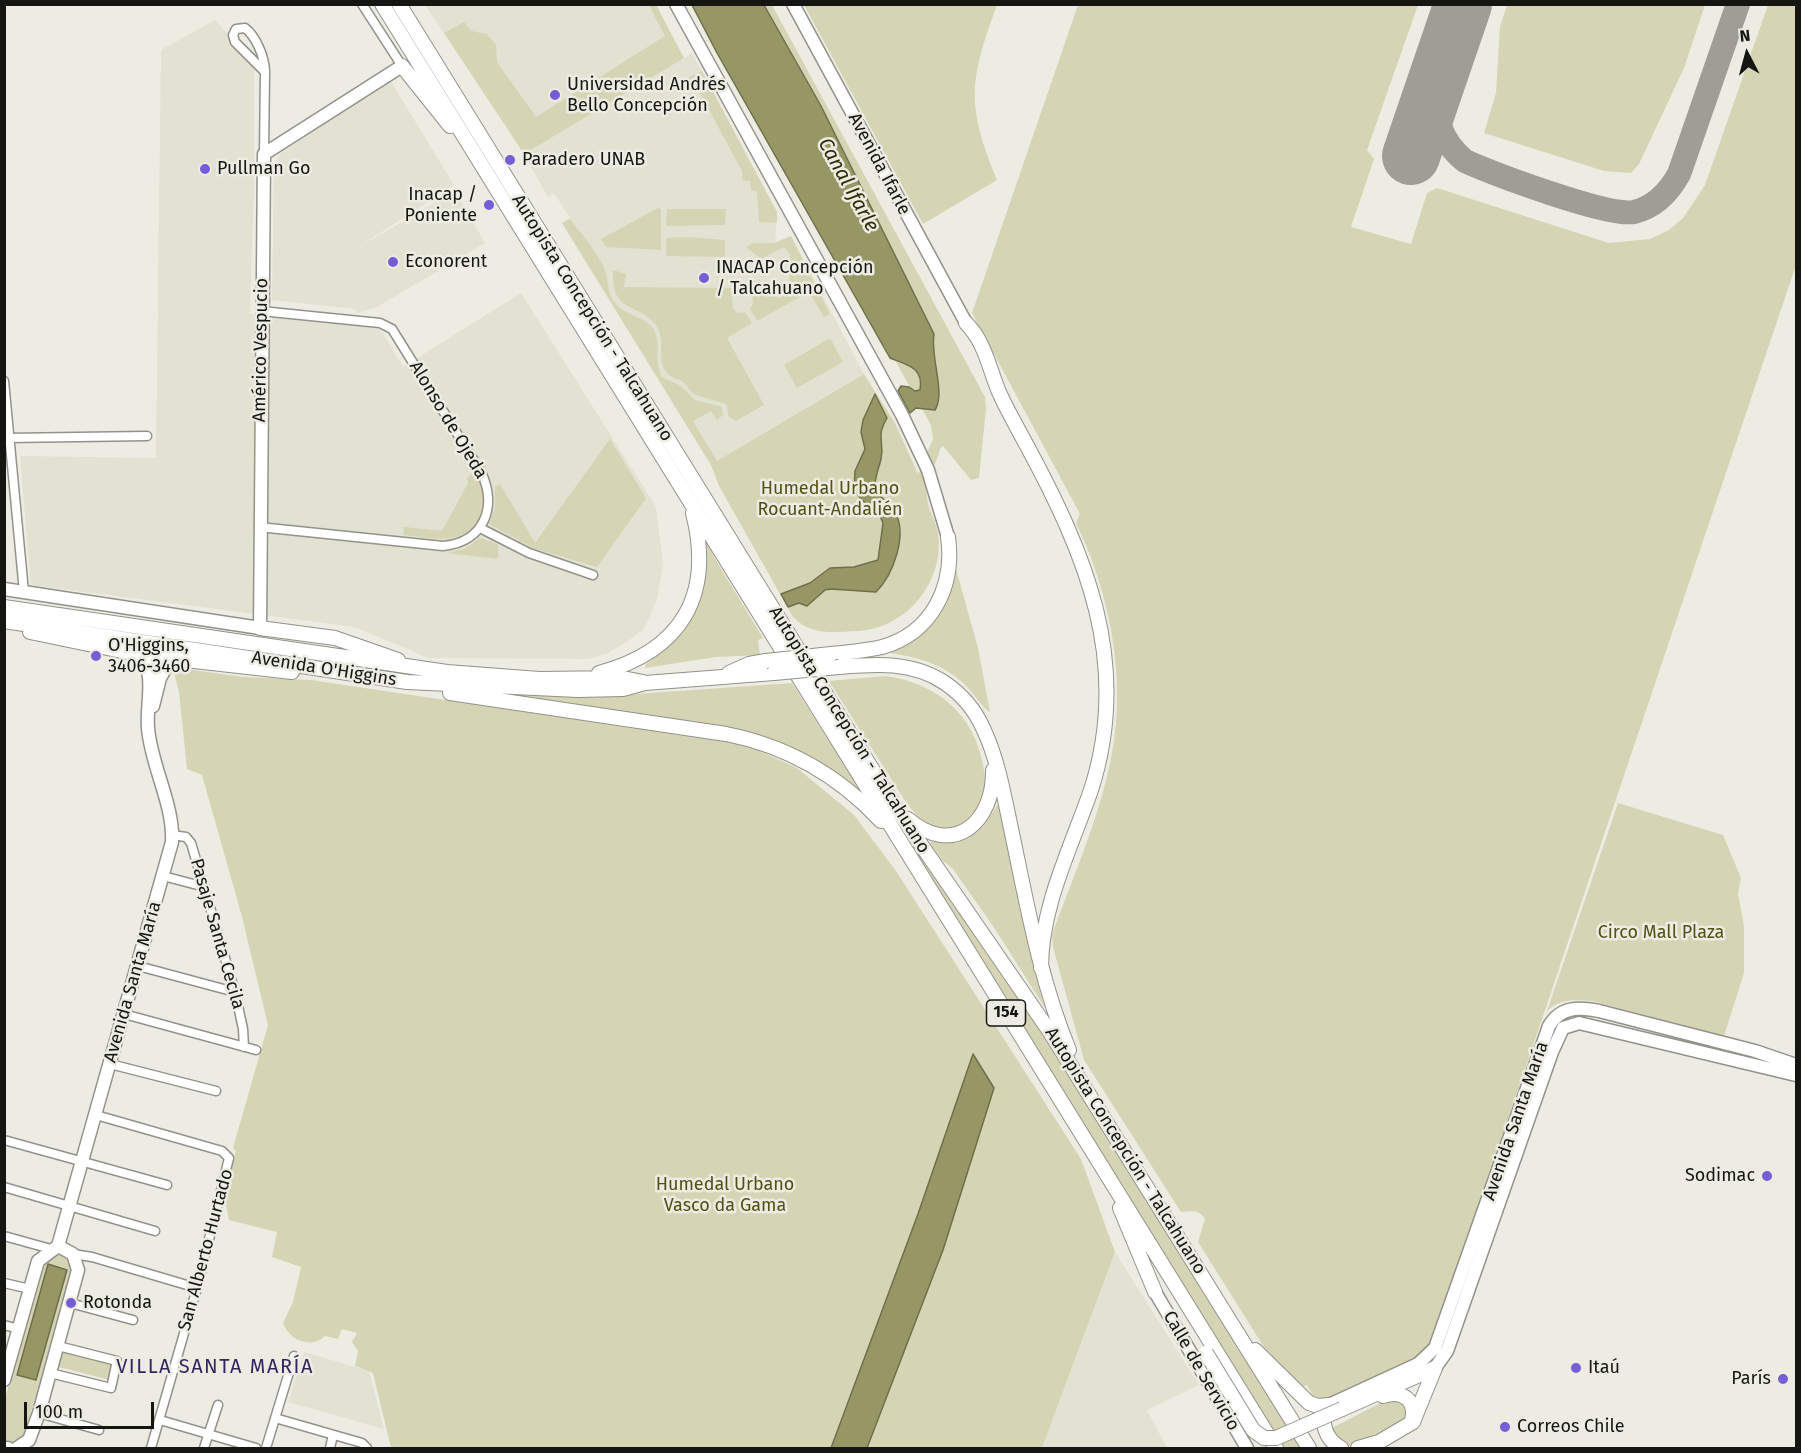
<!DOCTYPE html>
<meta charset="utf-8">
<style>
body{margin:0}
#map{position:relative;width:1801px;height:1453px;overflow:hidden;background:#ecece3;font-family:"Fira Sans",sans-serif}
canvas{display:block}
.frame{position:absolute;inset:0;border:6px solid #151512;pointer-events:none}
.north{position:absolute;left:1717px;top:24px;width:60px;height:60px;-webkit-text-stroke:4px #ecece3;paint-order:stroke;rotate:354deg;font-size:16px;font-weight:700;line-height:24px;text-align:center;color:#151512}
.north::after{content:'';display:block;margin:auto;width:21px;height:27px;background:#151512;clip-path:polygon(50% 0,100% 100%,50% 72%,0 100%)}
.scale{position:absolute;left:24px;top:1402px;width:130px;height:27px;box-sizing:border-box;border:3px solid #151512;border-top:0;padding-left:8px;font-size:18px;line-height:21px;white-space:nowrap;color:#151512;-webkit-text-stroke:4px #ecece3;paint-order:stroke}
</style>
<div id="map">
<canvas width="1801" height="1453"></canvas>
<div class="frame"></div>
<div class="north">N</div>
<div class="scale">100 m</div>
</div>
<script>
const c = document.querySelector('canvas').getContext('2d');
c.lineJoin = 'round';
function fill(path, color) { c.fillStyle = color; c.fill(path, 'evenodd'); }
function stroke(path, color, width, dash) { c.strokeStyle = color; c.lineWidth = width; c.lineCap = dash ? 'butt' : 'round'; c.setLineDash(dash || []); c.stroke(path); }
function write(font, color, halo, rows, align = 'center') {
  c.font = font + ' "Fira Sans",sans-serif'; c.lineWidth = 5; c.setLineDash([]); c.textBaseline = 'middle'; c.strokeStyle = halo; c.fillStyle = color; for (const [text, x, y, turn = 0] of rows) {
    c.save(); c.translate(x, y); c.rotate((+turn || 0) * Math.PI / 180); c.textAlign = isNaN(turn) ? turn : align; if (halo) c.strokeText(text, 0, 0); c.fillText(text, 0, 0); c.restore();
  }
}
const built = new Path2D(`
 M425 5H656L684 58 692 53 777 212 775 242 791 236 864 374 711 465 562 223 570 218 554 193 548 197 511 132Z
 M215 20 254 61V190L250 314 370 323 383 333 403 367 521 293 656 507 663 564 657 600 643 630 628 641 606 654 587 659 428 658 355 627 31 585 20 456 156 458 161 50Z
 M390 80 454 185 357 248 455 191 485 243 377 307 356 313V309L272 300 274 165 280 154Z
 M1115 1252 1199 1385 1147 1410 1167 1448H1042Z
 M304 1352 369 1371 384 1429 288 1402Z`);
const green = new Path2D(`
 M649 5H656L684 58 524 154 444 33 464 22 471 31 487 34 496 45 497 62 536 117 665 36Z
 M697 5H772L985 397 986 409 979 478 971 480 943 446 940 449C936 465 925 482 927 498 928 510 936 521 938 533 945 582 906 629 857 631 834 632 811 636 793 617L719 486 711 465 562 223 570 219C581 234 597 251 604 268 611 283 604 292 618 306 629 317 648 317 655 332 661 346 654 362 662 377L681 386 695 400 722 407 723 415 717 420 711 411 693 421 717 461 864 374 895 423 918 474 933 439 931 425Z
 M804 5H997C969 81 966 104 997 180L923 224Z
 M1078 5H1418L1367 150 1374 159 1351 227 1411 244 1427 193 1437 188 1609 243 1650 239 1669 230 1683 218 1705 185 1768 5H1796V265L1478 1209 1425 1354 1318 1406 1307 1385 1300 1388 1272 1360 1198 1242 1205 1219C1199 1209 1192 1211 1181 1212L1084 1060 1053 947 1052 935C1073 877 1099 819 1111 758 1127 680 1110 593 1076 523L1080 514 972 313Z
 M1507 5H1705L1684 68 1639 164 1631 173 1604 171 1484 133 1496 93 1500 27Z
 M702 71 777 212V223L759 222 757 191H751L750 181 742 180V171L694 82 685 86 682 81Z
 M658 208 661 209V250L606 247 601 239Z
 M667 209H726L725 225 666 226Z
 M791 236 830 314 824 317 809 292 757 321 750 309 753 304 751 287H759L760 291 763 288 778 298 789 293 790 254 784 247 761 259 746 247 754 243H775Z
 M690 237 725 240V257L666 256V238Z
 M613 270 626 274 624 287 731 288 733 309 738 313 745 312 752 323 727 338 764 405 736 421 728 416 727 405C718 400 706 399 696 395 690 392 688 386 683 382 678 378 671 378 667 373 655 359 667 339 655 324 637 302 611 314 613 270Z
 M830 338 843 362 797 388 784 365Z
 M610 439 646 498 597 567 533 548 489 524 495 508V487L500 484 535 543Z
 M475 471C493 495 483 533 451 538 436 541 418 536 403 535L404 527 442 531 468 483 467 478Z
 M705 536 715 559 763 638 758 640 760 655 716 657 645 668 646 664 667 648 679 632Z
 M480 538 498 544V559L447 553 464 549Z
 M956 569 978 648 990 712C981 707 974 693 965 685 942 662 911 655 879 652L911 639Z
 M179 668 243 677 311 680 747 745 797 768 854 815 896 871 1081 1159 1115 1252 1042 1448H391L373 1373 355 1366 358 1351 352 1342 357 1333 342 1329 338 1339 325 1336C312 1349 289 1341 283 1323L293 1302 301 1267 272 1257 277 1232 229 1220 226 1205H223L236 1151 233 1148 268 1025 242 917 202 775 187 769 179 692 174 673H177Z
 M886 676C933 683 969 709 981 756 984 768 987 785 984 798 978 820 952 837 930 826 921 821 914 812 907 804L829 681Z
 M806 679H810L1016 989 1302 1448H1282Z
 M792 683 859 789 782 744 497 693 622 695Z
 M1618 803 1723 835 1741 878 1738 894 1744 925V973L1724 1036 1592 1001C1574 1000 1561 998 1547 1011Z
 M997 805H1000L1033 965 1045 1008 995 929 953 869 942 860 929 842 968 838 984 826Z
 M58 1254C71 1259 72 1264 73 1277L23 1438 12 1444H5V1399L41 1266 48 1257Z
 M63 1351 114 1364 110 1380 59 1367Z
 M1390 1398 1404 1400 1407 1414 1402 1423 1347 1447 1328 1430Z`);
const water = new Path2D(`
 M692 5H764L821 106 934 334C930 357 946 393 935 410L916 408 910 413 898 391 901 386 909 387 915 391 920 390C924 367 907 365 890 358L717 53Z
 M875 394 887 418C875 439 885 441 881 459 878 472 874 477 875 491 881 498 891 504 895 512 908 535 893 575 876 592L831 589 825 590 807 606 799 603 788 607 781 594 810 583 830 568 854 567 878 560 883 523 876 506 865 503 854 491 855 471 865 449 861 432 863 420Z
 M973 1054 994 1088 943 1250 867 1448H831L918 1214Z
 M48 1264 67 1270 36 1380 17 1375Z`);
const taxiway = new Path2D(`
 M1436 82C1434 115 1439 140 1465 161 1494 174 1608 217 1634 212 1655 207 1669 192 1679 174L1738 4`);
const runway = new Path2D(`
 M1411 156 1463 4`);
const street = new Path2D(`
 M362 4 402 66
 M264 154 265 72C265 58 256 36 245 28L236 29 233 35 235 42 265 72
 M4 381 24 592
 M7 438 147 436
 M259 527 443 546C484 542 498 507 481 472L392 329 380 323 261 311
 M480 528 529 553 593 575
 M172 835 186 837 191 843 235 992 243 1029 244 1047
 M163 876 205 887
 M138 966 235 992
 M124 1014 256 1050
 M110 1064 216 1091
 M96 1115 222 1151 229 1158 197 1288 151 1448
 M4 1140 167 1185
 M4 1187 155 1231
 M4 1236 51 1249
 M73 1254 92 1257 197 1288
 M4 1283 30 1289
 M70 1303 133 1320
 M4 1325 19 1329
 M50 1373 111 1388 117 1361 58 1346
 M39 1413 99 1430
 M275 1418 362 1443 367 1448
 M160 1420 256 1448
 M204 1448 218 1405
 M266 1448 294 1356
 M330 1448 333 1435`);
const secondary = new Path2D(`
 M676 4 902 415 928 470 948 537
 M793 4 966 323
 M4 589 260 628 264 154 402 66
 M153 706 160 678 171 659
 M58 1246 172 842C174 804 151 766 148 728 146 703 156 676 141 655
 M1155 1292 1247 1448
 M1435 1368 1447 1351 1552 1052 1563 1028 1579 1023 1796 1075
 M4 1380 38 1261 58 1246
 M1329 1405 1418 1364 1435 1348 1549 1026C1561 1006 1579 1007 1599 1011L1755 1051 1796 1065
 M4 1448H8
 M17 1448 29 1440 39 1413 78 1270 73 1254 58 1246`);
const primary = new Path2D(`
 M382 4 1276 1448
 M399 4 898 811 1050 1032 1309 1448
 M402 66 450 126
 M966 323C985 342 989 368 999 392 1007 410 1017 427 1026 444 1086 555 1132 663 1091 790 1071 848 1041 906 1041 968
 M4 607 447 672 539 679 623 678 643 682
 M4 621 407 682 578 690 623 689 645 683 774 673
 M260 628 335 638 398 660
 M30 632 141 655 292 672
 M831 654C848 652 865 651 882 647 932 633 955 586 948 537
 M839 667C876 664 912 661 945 683 961 694 975 710 983 728 999 761 1005 802 1013 838 1028 910 1041 982 1069 1050
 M599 673C681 651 714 596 693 513
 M729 673 749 664 766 661
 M450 693 726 734C787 746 839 776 881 821
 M908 819C954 858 994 822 993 770
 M1120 1208 1155 1292
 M1255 1350 1309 1403 1318 1406 1329 1405
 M1383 1396C1401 1390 1417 1399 1412 1420
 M1328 1407C1319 1422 1326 1440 1341 1448
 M1342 1409 1435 1368
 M1358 1448 1379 1442 1413 1422 1435 1368`);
const primaryBridge = new Path2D(`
 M766 661 831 654
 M774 673 839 667
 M1206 1353 1253 1430 1264 1438H1276L1342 1409`);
const markers = [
 [555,95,6,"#745dd7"],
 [510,160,6,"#745dd7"],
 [205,169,6,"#745dd7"],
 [489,205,6,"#745dd7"],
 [393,262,6,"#745dd7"],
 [704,278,6,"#745dd7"],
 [96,656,6,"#745dd7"],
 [1767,1176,6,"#745dd7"],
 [71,1303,6,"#745dd7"],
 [1576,1368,6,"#745dd7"],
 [1783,1379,6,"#745dd7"],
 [1505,1427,6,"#745dd7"]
];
const shields = [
 [1006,1013,39]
];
const shieldNames = [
 ["154",1006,1013]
];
const poiNames = [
 ["Universidad Andrés",567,85],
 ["Bello Concepción",567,106],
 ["Paradero UNAB",522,160],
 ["Pullman Go",217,169],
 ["Inacap /",477,195,"right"],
 ["Poniente",477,216,"right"],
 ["Econorent",405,262],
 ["INACAP Concepción",716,268],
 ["/ Talcahuano",716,289],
 ["O'Higgins,",108,646],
 ["3406-3460",108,667],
 ["Sodimac",1755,1176,"right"],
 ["Rotonda",83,1303],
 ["Itaú",1588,1368],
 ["París",1771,1379,"right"],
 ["Correos Chile",1517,1427]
];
const streetNames = [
 ["Avenida Ifarle",879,164,62],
 ["Autopista Concepción - Talcahuano",592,318,58],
 ["Américo Vespucio",261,350,-89],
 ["Alonso de Ojeda",448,420,59],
 ["Avenida O'Higgins",324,669,9],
 ["Autopista Concepción - Talcahuano",849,730,58],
 ["Pasaje Santa Cecila",217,934,74],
 ["Avenida Santa María",133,982,-74],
 ["Avenida Santa María",1516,1121,-71],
 ["Autopista Concepción - Talcahuano",1125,1151,58],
 ["San Alberto Hurtado",206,1250,-75],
 ["Calle de Servicio",1201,1371,60]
];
const parkNames = [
 ["Humedal Urbano",830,489],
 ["Rocuant-Andalién",830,510],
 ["Circo Mall Plaza",1661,933],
 ["Humedal Urbano",725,1185],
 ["Vasco da Gama",725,1206]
];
const waterNames = [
 ["Canal Ifarle",848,185,61]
];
const neighbourhoodNames = [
 ["VILLA SANTA MARÍA",215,1367]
];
fill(built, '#e1e2d1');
fill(green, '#d5d5b5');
fill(water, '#979665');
stroke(water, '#706f4c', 1.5);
stroke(taxiway, '#9e9e97', 24);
stroke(runway, '#9e9e97', 58);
stroke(street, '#92928a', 11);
stroke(secondary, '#92928a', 15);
stroke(primary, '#92928a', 16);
stroke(street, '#fff', 8);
stroke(secondary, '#fff', 12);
stroke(primary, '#fff', 14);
stroke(primaryBridge, '#92928a', 16, []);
stroke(primaryBridge, '#fff', 14);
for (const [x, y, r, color] of markers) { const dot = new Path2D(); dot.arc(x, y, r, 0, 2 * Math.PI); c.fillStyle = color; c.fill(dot); stroke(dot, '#ecece3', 2); }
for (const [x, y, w] of shields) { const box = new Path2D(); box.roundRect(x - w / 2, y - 13, w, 26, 4.5); c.fillStyle = '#ecece3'; c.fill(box); stroke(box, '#151512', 1.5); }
write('bold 16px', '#151512', null, shieldNames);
write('18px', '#151512', '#ecece3', poiNames, 'left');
write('18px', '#151512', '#ecece3', streetNames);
write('18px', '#525015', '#ecece3', parkNames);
write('italic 20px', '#2d2c02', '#ecece3', waterNames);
c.letterSpacing = '1.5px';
write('20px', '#312660', '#ecece3', neighbourhoodNames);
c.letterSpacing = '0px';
</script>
